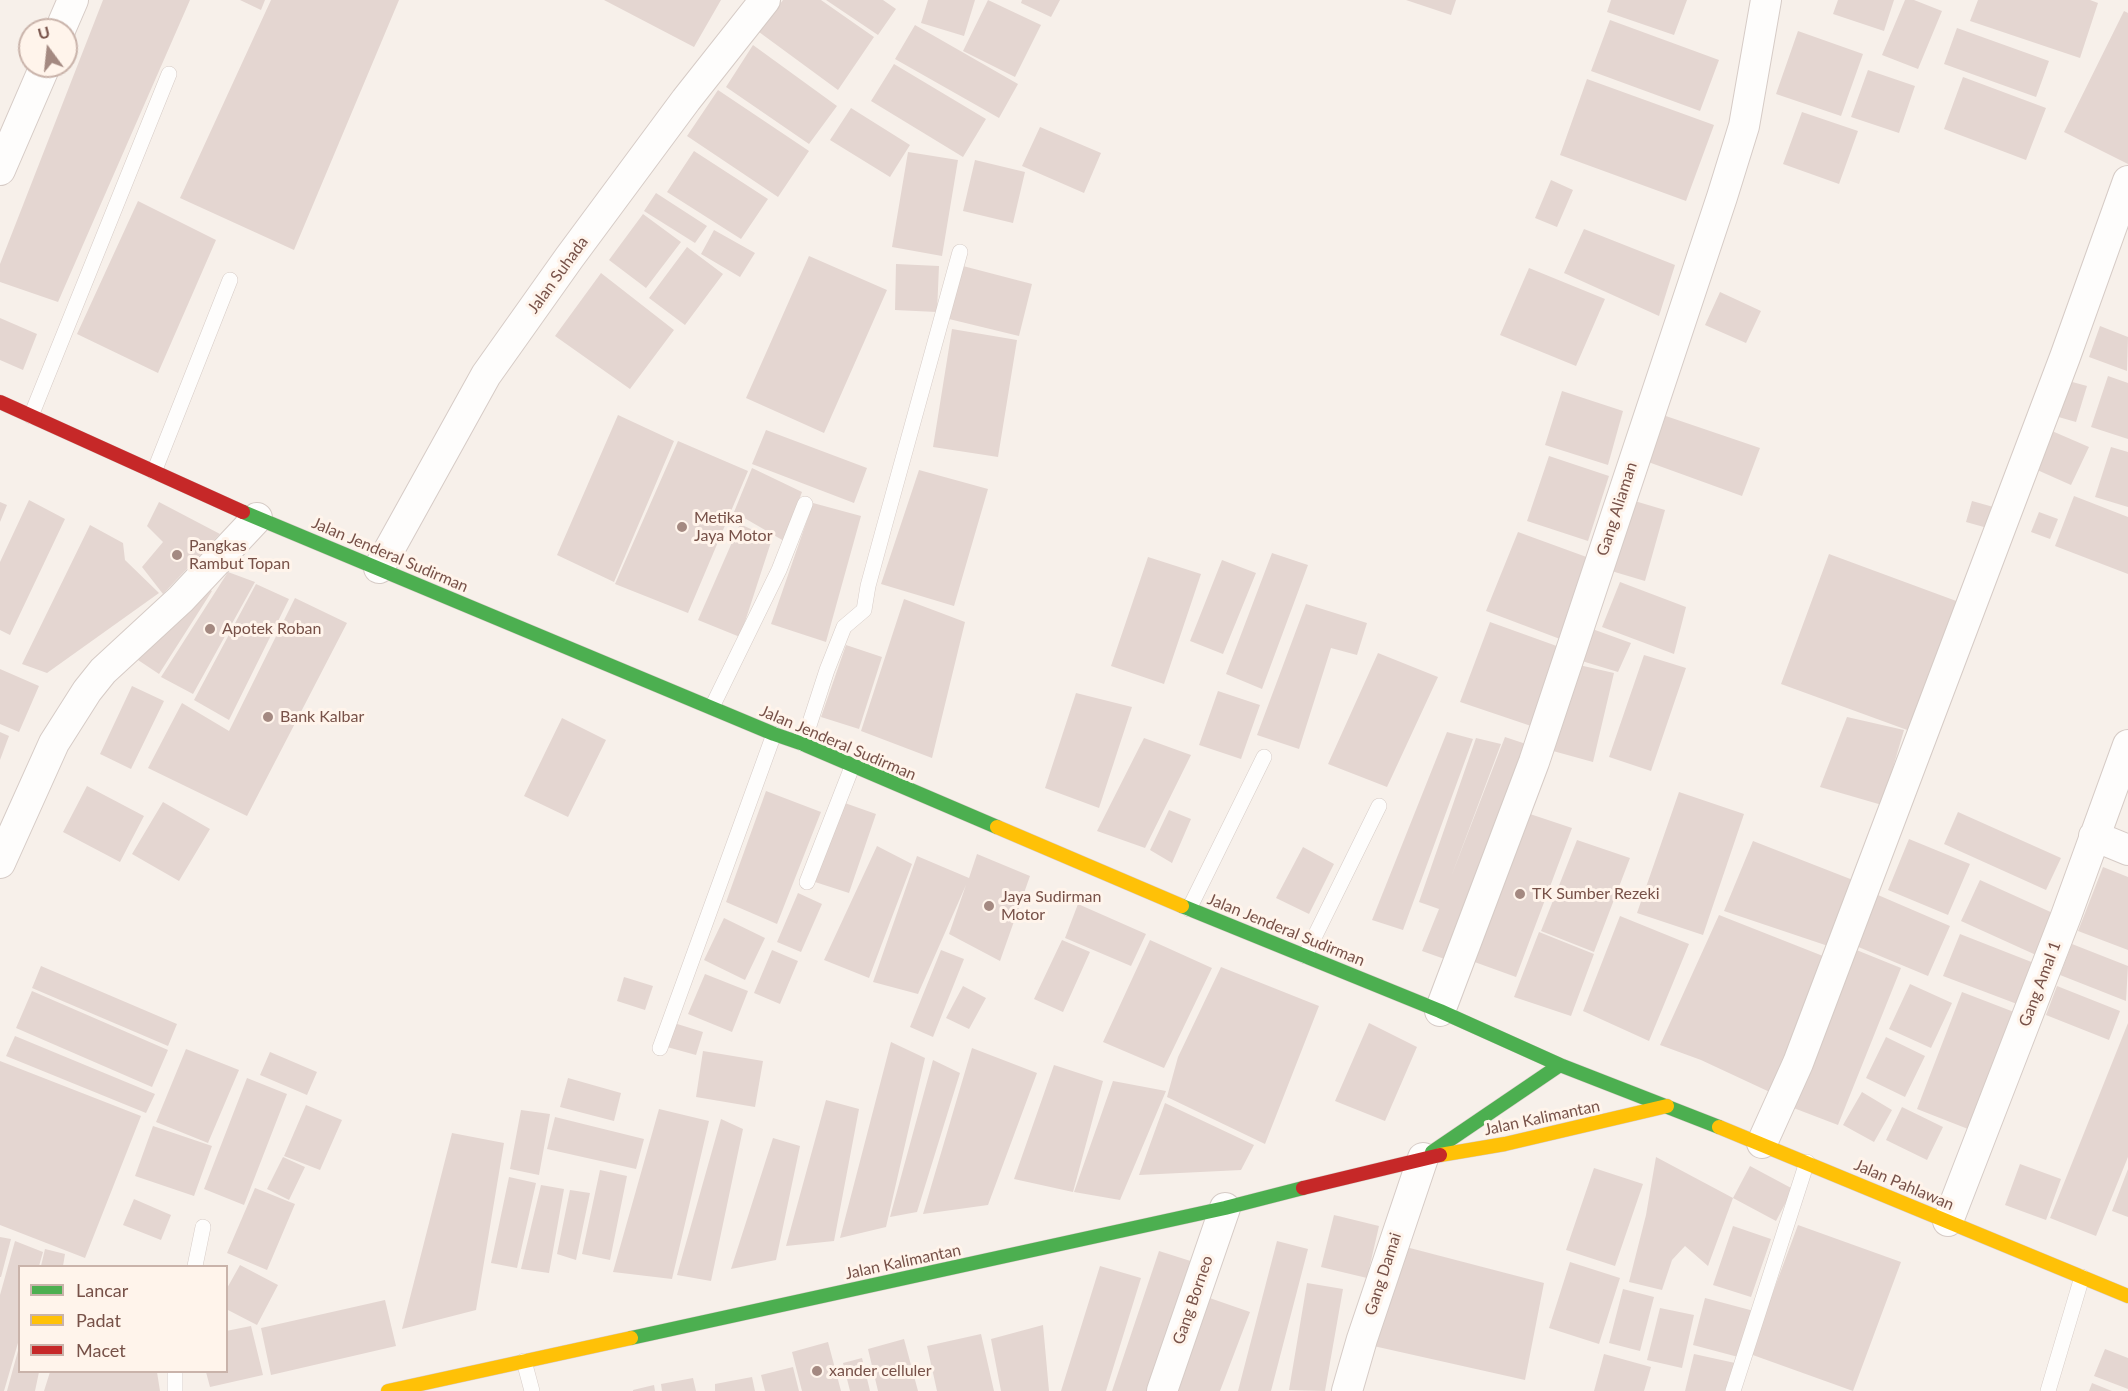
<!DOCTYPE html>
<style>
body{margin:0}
#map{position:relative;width:2128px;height:1391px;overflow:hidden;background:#f7f0ea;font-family:Lato,sans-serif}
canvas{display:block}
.legend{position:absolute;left:18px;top:1265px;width:210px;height:108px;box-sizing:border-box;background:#fff4eb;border:2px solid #c9b3aa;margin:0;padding:8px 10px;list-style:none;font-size:18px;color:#775148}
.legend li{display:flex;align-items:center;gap:12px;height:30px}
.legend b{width:30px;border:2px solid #c9b3aa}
.north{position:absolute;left:18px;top:18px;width:60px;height:60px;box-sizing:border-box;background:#fff4eb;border:2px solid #c9b3aa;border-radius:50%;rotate:345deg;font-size:16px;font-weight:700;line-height:24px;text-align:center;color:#775148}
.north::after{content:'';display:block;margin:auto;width:21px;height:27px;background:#a48981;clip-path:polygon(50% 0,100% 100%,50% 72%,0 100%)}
</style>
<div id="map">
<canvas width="2128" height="1391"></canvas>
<ul class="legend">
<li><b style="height:8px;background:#4caf50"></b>Lancar</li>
<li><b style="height:8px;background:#ffc107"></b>Padat</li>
<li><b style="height:8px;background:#c62828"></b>Macet</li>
</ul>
<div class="north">U</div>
</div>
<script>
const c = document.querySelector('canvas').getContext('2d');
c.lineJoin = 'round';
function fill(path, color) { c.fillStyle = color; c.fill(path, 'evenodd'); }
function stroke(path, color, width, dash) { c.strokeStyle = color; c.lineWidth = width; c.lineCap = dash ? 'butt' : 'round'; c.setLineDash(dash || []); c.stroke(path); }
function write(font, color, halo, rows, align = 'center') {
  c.font = font + ' Lato,sans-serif'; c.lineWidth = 6; c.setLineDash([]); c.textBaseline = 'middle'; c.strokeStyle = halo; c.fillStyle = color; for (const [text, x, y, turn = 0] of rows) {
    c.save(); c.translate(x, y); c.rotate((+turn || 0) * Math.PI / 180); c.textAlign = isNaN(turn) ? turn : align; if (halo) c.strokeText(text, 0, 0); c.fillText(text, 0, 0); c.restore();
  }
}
const building = new Path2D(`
 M103 0H190L58 302 0 282V264Z
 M240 0H265L261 10Z
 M271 0H399L294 250 180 198Z
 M604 0H721L694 47Z
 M783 0H821L874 37 838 90 759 32Z
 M826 0H883L896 9 878 35Z
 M928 0H975L964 36 921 23Z
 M988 0 1041 25 1015 77 963 51Z
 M1022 0H1060L1051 17 1021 3Z
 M1406 0H1456L1451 15Z
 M1611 0H1687L1674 35 1607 12Z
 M1838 0H1894L1884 31 1833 14Z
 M1905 0H1914L1942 11 1918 69 1882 55Z
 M1978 0H2090L2098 3 2080 58 1970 21Z
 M2124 11 2128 13V164L2064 132Z
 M1610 20 1719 60 1700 111 1591 71Z
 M915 25 1018 84 999 118 895 59Z
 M1957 28 2049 61 2036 97 1944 64Z
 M1798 31 1863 54 1841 116 1776 94Z
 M753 45 837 106 809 144 726 87Z
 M894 64 986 119 963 157 871 101Z
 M1868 70 1915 86 1899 133 1851 117Z
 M1963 77 2046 108 2026 160 1944 129Z
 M1587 79 1714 125 1686 201 1560 155Z
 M718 90 809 151 778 197 687 136Z
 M851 108 910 145 890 177 830 140Z
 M1802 112 1858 131 1839 184 1783 164Z
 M1040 127 1101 153 1084 193 1022 166Z
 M694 151 768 199 741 239 667 192Z
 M908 152 958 160 942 256 892 247Z
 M975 160 1025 172 1013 223 963 211Z
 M1551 180 1573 190 1557 227 1535 218Z
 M656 193 707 226 695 243 644 211Z
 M138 201 216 240 158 373 77 334Z
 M643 214 681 242 646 288 609 260Z
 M1584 229 1675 265 1659 316 1564 273Z
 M714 230 755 253 740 277 701 254Z
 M687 247 723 274 685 325 649 298Z
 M809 256 887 290 824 433 746 398Z
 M896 264 939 266 937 312 895 310Z
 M963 266 1032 284 1019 336 949 319Z
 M1529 268 1605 299 1576 366 1500 335Z
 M601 273 674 330 630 389 555 336Z
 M1720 292 1761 311 1746 343 1705 325Z
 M0 318 37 334 23 370 0 360Z
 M2100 326 2128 337 2127 371 2089 357Z
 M952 329 1017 340 998 457 933 447Z
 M2108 376 2128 383V439L2091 427Z
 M2065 380 2087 386 2076 422 2055 416Z
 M1562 391 1623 411 1608 465 1545 445Z
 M1657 413 1760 448 1742 496 1640 459Z
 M618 415 674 441 614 582 557 555Z
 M766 430 867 468 854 503 752 464Z
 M2052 431 2089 447 2071 485 2035 469Z
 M678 441 748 471 688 613 615 584Z
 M2111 447 2128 452V507L2095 497Z
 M1549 456 1609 476 1588 541 1527 521Z
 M752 468 802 492 784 541 734 512Z
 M919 470 988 489 954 606 881 584Z
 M2074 496 2128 517V574L2055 546Z
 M1628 499 1665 510 1645 581 1608 570Z
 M29 500 65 519 10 635 0 630V562Z
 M1972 501 1997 508 1991 529 1966 522Z
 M0 502 7 505 0 522Z
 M159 502 220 534 163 594 142 567 163 542 147 526Z
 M813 503 861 516 826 642 771 624Z
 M2039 512 2058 519 2050 539 2031 532Z
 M740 524 772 539 740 637 698 620Z
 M90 525 123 543 125 560 159 593 47 673 22 664Z
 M1518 532 1592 559 1560 639 1486 611Z
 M1272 553 1308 565 1262 689 1226 674Z
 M1829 554 1959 602 1910 731 1781 684Z
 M1148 557 1201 574 1164 684 1111 666Z
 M1222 560 1256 573 1223 654 1190 641Z
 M228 572 255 582 193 694 161 677Z
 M1620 582 1686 607 1674 654 1602 627Z
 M201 584 212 591 159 674 132 656Z
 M256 584 289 599 229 720 194 700Z
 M295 598 347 623 247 816 148 768 182 703 229 731Z
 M904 599 965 622 932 758 861 731Z
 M1306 604 1367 623 1357 655 1331 648 1299 749 1257 735Z
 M1490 622 1565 649 1537 728 1460 702Z
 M1584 626 1631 643 1618 672 1572 658Z
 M846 645 882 657 859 729 821 717Z
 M1378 653 1438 677 1387 787 1328 764Z
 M1644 655 1686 668 1651 771 1609 757Z
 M1579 665 1614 673 1593 762 1553 751Z
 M0 669 39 686 19 732 0 724Z
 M132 686 164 701 131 769 100 754Z
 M1218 691 1260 705 1241 759 1199 745Z
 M1076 693 1132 707 1099 808 1045 788Z
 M1847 717 1904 730 1882 805 1820 787Z
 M562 718 606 740 568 817 524 796Z
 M0 732 9 736 0 760Z
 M1447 732 1473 739 1403 930 1372 920Z
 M1505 737 1535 747 1453 962 1422 951 1439 909 1419 902 1476 738 1501 744 1451 877Z
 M1144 738 1191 755 1145 848 1097 831Z
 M87 786 144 816 120 862 63 832Z
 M766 791 821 812 777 924 726 902Z
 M1679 792 1744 814 1703 935 1637 913Z
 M163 802 210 829 179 881 132 854Z
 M842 802 876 814 849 893 815 882Z
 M1169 810 1191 819 1172 863 1150 850Z
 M1521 811 1572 828 1516 977 1469 960Z
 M1958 812 2061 858 2046 890 1944 844Z
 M1909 839 1970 864 1948 915 1888 890Z
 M1577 840 1630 858 1594 952 1541 931Z
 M1753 841 1858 882 1834 948 1724 911Z
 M877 846 912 864 869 978 824 960Z
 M1303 847 1334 864 1309 914 1276 898Z
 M977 854 1030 876 1000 961 949 934 966 885 918 994 873 982 917 856 969 878Z
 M2103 867 2128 877V950L2078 931Z
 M1980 880 2055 914 2036 955 1961 921Z
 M798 893 822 904 801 952 777 942Z
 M1878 895 1950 926 1928 976 1856 946Z
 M1078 904 1146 934 1131 966 1065 938Z
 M1719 915 1828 958 1774 1094 1701 1060 1660 1045Z
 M1620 916 1689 944 1649 1041 1583 1011Z
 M724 918 765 938 745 980 704 960Z
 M1539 932 1594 954 1571 1016 1514 997Z
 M1960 934 2034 963 2017 1004 1943 976Z
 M1062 940 1090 952 1063 1012 1034 999Z
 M1150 940 1212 968 1164 1068 1103 1042Z
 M2072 944 2128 966 2126 1001 2060 975Z
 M1854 949 1901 968 1838 1125 1791 1107Z
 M772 950 798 961 780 1004 754 993Z
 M941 950 964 959 933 1037 910 1027Z
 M41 966 177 1024 168 1046 32 988Z
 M1221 967 1319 1006 1265 1144 1167 1097 1178 1057Z
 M705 974 748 991 732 1032 688 1014Z
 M624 977 653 986 645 1010 617 1001Z
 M1910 984 1952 1003 1931 1048 1889 1029Z
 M963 986 986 998 969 1029 946 1018Z
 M2057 986 2120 1011 2109 1040 2046 1015Z
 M32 991 168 1050 152 1087 16 1028Z
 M1962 992 2014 1012 1968 1129 1917 1109Z
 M674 1023 703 1032 696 1055 667 1047Z
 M1369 1023 1417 1047 1385 1121 1335 1101Z
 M2128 1023V1157L2096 1236 2050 1218Z
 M15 1036 155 1094 146 1113 6 1056Z
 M1886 1037 1925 1056 1905 1097 1866 1078Z
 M891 1042 925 1058 886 1227 840 1238Z
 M972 1048 1037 1073 988 1205 923 1214Z
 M186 1049 239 1070 208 1143 156 1122Z
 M703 1051 763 1061 755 1107 696 1097Z
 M270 1052 317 1072 307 1095 260 1075Z
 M933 1060 960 1073 917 1212 890 1217Z
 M0 1061 141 1116 85 1258 0 1225Z
 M1054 1065 1103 1081 1073 1192 1014 1179Z
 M247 1078 287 1094 244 1205 204 1189Z
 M568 1078 621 1093 614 1121 560 1107Z
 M1113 1081 1166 1091 1120 1200 1074 1192Z
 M1862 1092 1892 1110 1874 1142 1843 1125Z
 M826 1100 859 1109 834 1241 786 1246Z
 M1165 1103 1254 1145 1241 1170 1139 1175Z
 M306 1105 342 1120 320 1170 284 1156Z
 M1902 1107 1943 1127 1927 1160 1886 1140Z
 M659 1109 709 1121 672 1279 613 1272Z
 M521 1110 550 1114 539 1175 510 1169Z
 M555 1117 644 1139 636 1169 547 1149Z
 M721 1119 743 1129 711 1281 677 1275Z
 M153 1126 212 1146 194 1196 135 1176Z
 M452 1133 504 1143 476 1310 402 1329Z
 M773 1138 800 1146 776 1260 731 1269Z
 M283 1157 305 1167 289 1200 267 1189Z
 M1656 1157 1733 1198 1708 1266 1685 1246 1672 1260 1662 1290 1629 1282 1646 1215Z
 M2020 1164 2061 1179 2046 1220 2005 1205Z
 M1750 1166 1793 1189 1776 1221 1733 1198Z
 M1594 1168 1643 1184 1615 1266 1566 1250Z
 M2128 1169V1217L2112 1211Z
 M600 1170 627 1176 610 1260 582 1254Z
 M509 1177 536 1183 517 1268 491 1263Z
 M541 1185 564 1189 549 1273 521 1269Z
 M255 1188 295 1204 267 1270 227 1253Z
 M570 1190 590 1193 576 1260 557 1254Z
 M134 1199 171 1215 161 1240 123 1225Z
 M1334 1215 1379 1226 1367 1278 1321 1267Z
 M1798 1225 1901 1262 1853 1391 1750 1354Z
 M1733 1226 1771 1239 1751 1297 1713 1285Z
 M0 1237 11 1239 1 1277H0Z
 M15 1241 43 1252 39 1266H20V1336L4 1391H0V1295Z
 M1277 1241 1308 1249 1271 1391H1238Z
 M1406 1247 1544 1283 1525 1380 1369 1345Z
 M45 1249 65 1254 63 1266H41Z
 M1159 1251 1200 1264 1157 1391H1112Z
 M1570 1262 1620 1278 1599 1344 1549 1328Z
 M240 1265 278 1285 257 1325 226 1309V1290Z
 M1100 1266 1141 1278 1106 1391H1061Z
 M1307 1283 1343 1289 1325 1391 1289 1390Z
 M1623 1289 1654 1297 1640 1351 1609 1343Z
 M1201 1295 1250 1312 1220 1391H1166Z
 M1705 1298 1754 1311 1742 1358 1693 1345Z
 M385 1300 396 1346 271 1375 261 1328Z
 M1660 1308 1694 1315 1682 1368 1647 1360Z
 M1043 1325 1049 1391H1001L991 1339Z
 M251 1326 263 1375 210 1387 206 1372H226V1331Z
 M981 1334 994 1391H937L927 1346Z
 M904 1339 918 1391H878L868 1349Z
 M828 1342 841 1391H802L792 1352Z
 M19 1347 20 1372H39L35 1391H7Z
 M2105 1349 2128 1358V1389L2094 1376Z
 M1604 1354 1651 1367 1644 1391H1594Z
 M1694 1354 1735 1363 1728 1391H1685Z
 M862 1358 870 1391H850L843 1363Z
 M793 1367 799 1391H765L761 1375Z
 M50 1372H157L160 1391H44Z
 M752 1377 755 1391H715V1384Z
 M693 1378 696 1391H662L661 1384Z
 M2092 1383 2112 1391H2089Z
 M654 1385 655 1391H633V1390Z`);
const lane = new Path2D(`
 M31 416 169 74
 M154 472 230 280
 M712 707 779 570 805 504
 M803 744 827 670 844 627 864 610 868 586 883 531 960 252
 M807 882 852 767
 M1189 909 1264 757
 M1305 956 1379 806
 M660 1048 774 734
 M195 1266 203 1227
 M524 1361 532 1391
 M175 1391V1372
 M1733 1391 1807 1162
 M2048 1391 2082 1277`);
const street = new Path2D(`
 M60 30 73 0
 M0 170 45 66
 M379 568 486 375 569 258 686 100 765 0
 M2094 836 2128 850
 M0 863 54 743 87 691 103 671 181 599 257 518
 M1440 1011 1534 762 1722 197 1744 126 1766 0
 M1762 1143 1798 1063 2065 357 2128 181
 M1948 1221 2066 916 2128 745
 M1162 1391 1225 1208
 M1347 1391 1362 1339 1423 1158`);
const fast = new Path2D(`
 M243 512 774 734 803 744 997 827
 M1182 906 1440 1011 1560 1065 1719 1127
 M1432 1152 1560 1065
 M631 1338 1225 1208 1303 1188`);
const slow = new Path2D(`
 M997 827 1182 906
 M1719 1127 2128 1296
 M1440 1155 1505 1144 1667 1106
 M388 1391 631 1338`);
const jam = new Path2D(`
 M0 402 243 512
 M1303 1188 1440 1155`);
const markers = [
 [682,527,6,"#a48981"],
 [177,555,6,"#a48981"],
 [210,629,6,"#a48981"],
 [268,717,6,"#a48981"],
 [1520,894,6,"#a48981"],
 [989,906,6,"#a48981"],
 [817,1371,6,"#a48981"]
];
const streetNames = [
 ["Jalan Suhada",558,275,-54],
 ["Gang Aliaman",1617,509,-72],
 ["Jalan Jenderal Sudirman",390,555,23],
 ["Jalan Jenderal Sudirman",838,743,23],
 ["Jalan Jenderal Sudirman",1286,930,22],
 ["Gang Amal 1",2040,984,-69],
 ["Jalan Kalimantan",1542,1118,-12],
 ["Jalan Pahlawan",1904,1185,23],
 ["Jalan Kalimantan",903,1262,-12],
 ["Gang Damai",1383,1274,-72],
 ["Gang Borneo",1193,1300,-71]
];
const poiNames = [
 ["Metika",694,518],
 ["Jaya Motor",694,536],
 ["Pangkas",189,546],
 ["Rambut Topan",189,564],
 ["Apotek Roban",222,629],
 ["Bank Kalbar",280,717],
 ["TK Sumber Rezeki",1532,894],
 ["Jaya Sudirman",1001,897],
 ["Motor",1001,915],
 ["xander celluler",829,1371]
];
fill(building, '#e4d6d1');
stroke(lane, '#d6cbc6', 16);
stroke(street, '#d6cbc6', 32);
stroke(fast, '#d8ccc8', 15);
stroke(slow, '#d8ccc8', 15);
stroke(jam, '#d8ccc8', 15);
stroke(lane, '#fefdfc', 15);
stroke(street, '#fefdfc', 30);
stroke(fast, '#4caf50', 14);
stroke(slow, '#ffc107', 14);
stroke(jam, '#c62828', 14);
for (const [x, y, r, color] of markers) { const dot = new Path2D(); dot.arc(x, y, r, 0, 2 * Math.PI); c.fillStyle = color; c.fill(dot); stroke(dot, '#fff4eb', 2); }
write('16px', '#775148', '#fff4eb', streetNames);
write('16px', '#775148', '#fff4eb', poiNames, 'left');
</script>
